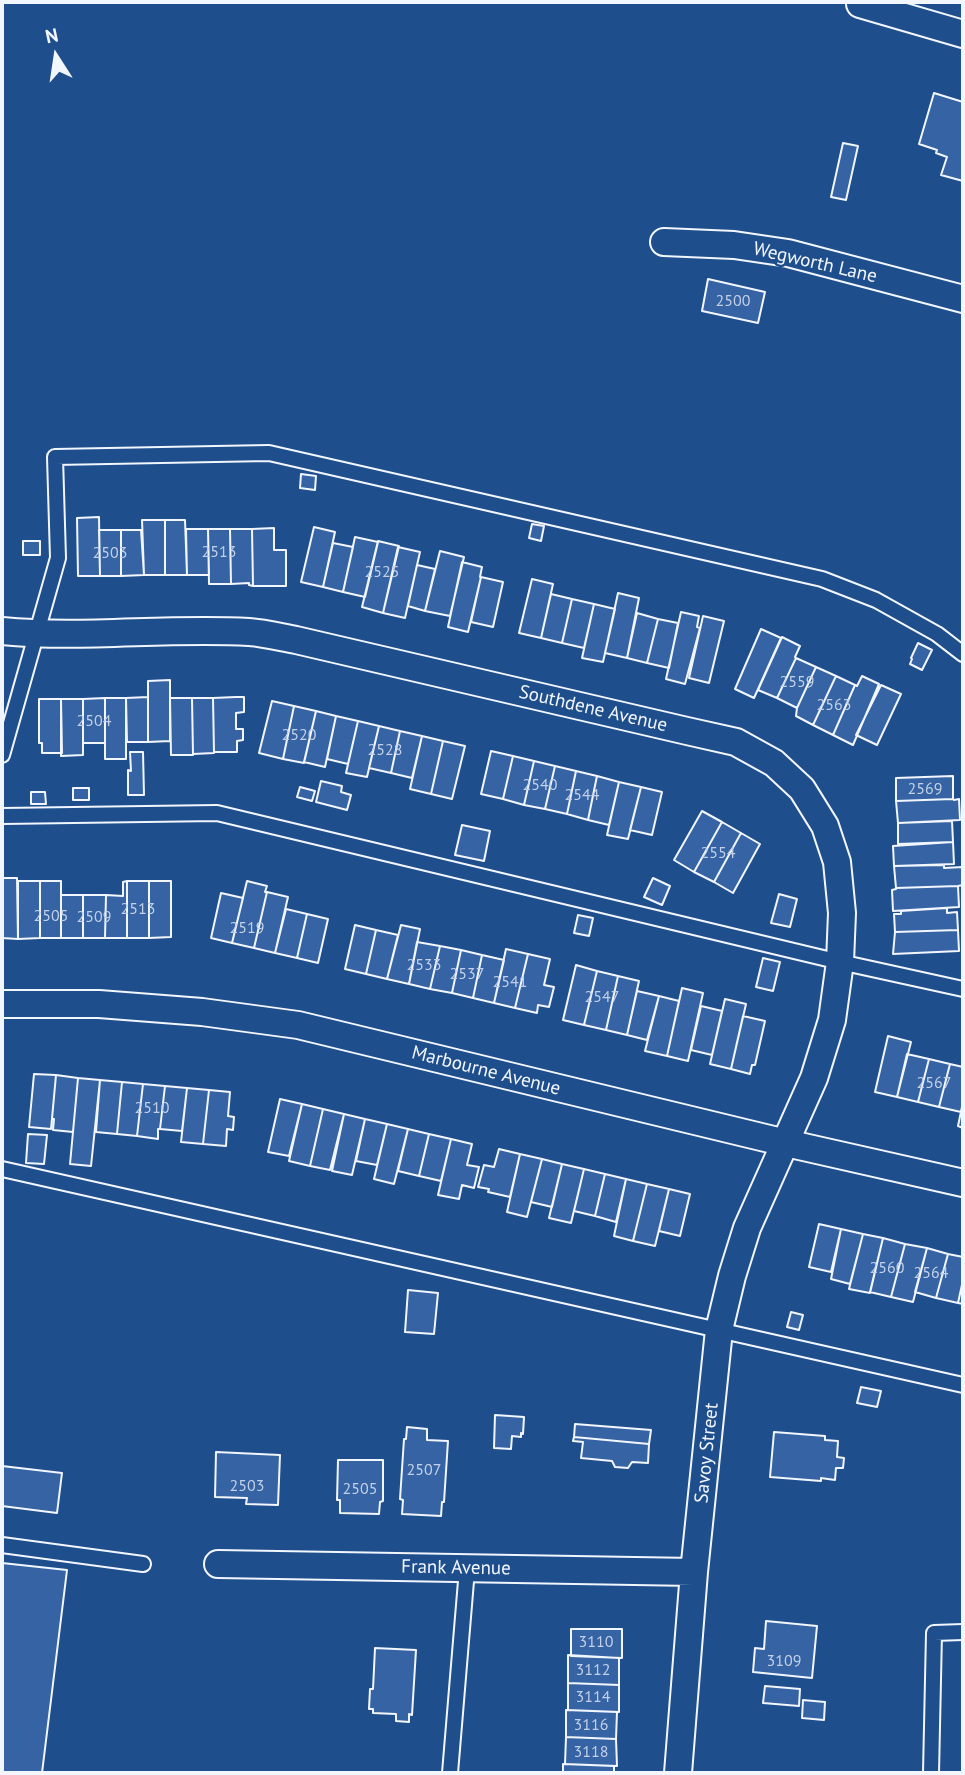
<!DOCTYPE html>
<style>
body{margin:0}
#map{position:relative;width:965px;height:1775px;overflow:hidden;background:#1f4e8c;font-family:"PT Sans",sans-serif}
canvas{display:block}
.frame{position:absolute;inset:0;border:4px solid #f2f6ff;pointer-events:none}
.north{position:absolute;left:21px;top:21px;width:70px;height:70px;-webkit-text-stroke:5px #1f4e8c;paint-order:stroke;rotate:348deg;font-size:19px;font-weight:700;line-height:28px;text-align:center;color:#f2f6ff}
.north::after{content:'';display:block;margin:auto;width:24px;height:32px;background:#f2f6ff;clip-path:polygon(50% 0,100% 100%,50% 72%,0 100%)}
</style>
<div id="map">
<canvas width="965" height="1775"></canvas>
<div class="frame"></div>
<div class="north">N</div>
</div>
<script>
const c = document.querySelector('canvas').getContext('2d');
c.lineJoin = 'round';
function fill(path, color) { c.fillStyle = color; c.fill(path, 'evenodd'); }
function stroke(path, color, width, dash) { c.strokeStyle = color; c.lineWidth = width; c.lineCap = dash ? 'butt' : 'round'; c.setLineDash(dash || []); c.stroke(path); }
function write(font, color, halo, rows, align = 'center') {
  c.font = font + ' "PT Sans",sans-serif'; c.lineWidth = 5; c.setLineDash([]); c.textBaseline = 'middle'; c.strokeStyle = halo; c.fillStyle = color; for (const [text, x, y, turn = 0] of rows) {
    c.save(); c.translate(x, y); c.rotate((+turn || 0) * Math.PI / 180); c.textAlign = isNaN(turn) ? turn : align; if (halo) c.strokeText(text, 0, 0); c.fillText(text, 0, 0); c.restore();
  }
}
const building = new Path2D(`
 M934 93 963 102V181L941 175 947 157 936 153 937 150 919 144Z
 M843 143 858 146 846 200 831 197Z
 M708 279 765 292 758 323 702 311Z
 M301 474 316 476 315 490 300 488Z
 M99 517 100 576H78L77 518Z
 M142 520H165V575H144Z
 M165 520H185L187 575H165Z
 M532 524 544 526 541 541 529 538Z
 M314 527 335 532 323 587 301 582Z
 M274 528V550H286V586H253L252 529Z
 M186 529H208L209 575H187Z
 M208 529H230L231 584H209Z
 M230 529H252L253 586 249 585V583L231 584Z
 M99 530H121V576H100Z
 M121 530H141L144 575 121 576Z
 M355 537 378 542 365 597 343 592Z
 M23 541H40V555H23Z
 M378 541 399 546 383 613 362 607Z
 M333 543 353 547 343 592 323 587Z
 M398 547 420 552 405 618 383 613Z
 M440 551 464 557 450 616 425 611Z
 M462 562 482 567 480 577H481L468 632 448 627Z
 M417 565 435 569 425 611 408 606Z
 M481 577 503 582 493 627 471 622Z
 M532 579 553 584 541 638 519 633Z
 M618 593 639 598 627 658 605 653Z
 M551 594 572 599 562 643 541 638Z
 M572 599 594 604 584 648 562 643Z
 M594 604 615 609 603 662 582 658Z
 M681 612 699 616 697 627 700 628 685 684 666 679Z
 M637 613 658 619 647 663 627 658Z
 M703 616 724 621 709 683 689 678Z
 M658 619 678 623 669 668 647 663Z
 M761 629 781 638 754 698 735 689Z
 M782 637 800 646 795 657 796 658 777 698 758 690Z
 M918 643 932 650 922 670 910 664 912 659 911 658Z
 M796 658 816 667 797 708 777 698Z
 M816 667 836 676 813 725 796 716 797 708Z
 M836 676 855 685 833 735 813 725Z
 M862 676 879 684 853 745 833 735 855 685 857 686Z
 M170 680V741L148 742V681Z
 M881 685 901 694 877 745 856 735Z
 M148 697V742H127L126 698Z
 M236 697H244V712L236 713V729H243V740L237 741V752H214L213 698Z
 M105 698V743H83V699Z
 M105 698H126V759H105Z
 M170 698H192L193 755H171Z
 M192 698H213L214 753 193 754Z
 M39 699H61L62 753H42V743H39Z
 M61 699H83V755L61 756Z
 M272 701 294 706 283 759 259 753Z
 M294 706 316 711 304 763 283 759Z
 M316 711 336 716 325 767 304 762Z
 M336 716 358 721 348 764 327 759Z
 M358 721 379 726 367 777 346 773Z
 M379 726 400 731 391 773 369 768Z
 M400 731 422 736 412 778 391 773Z
 M422 736 443 741 431 794 410 789Z
 M443 741 465 746 452 799 431 794Z
 M491 751 513 756 503 799 481 794Z
 M130 752H143L144 795H128V770L131 771Z
 M513 756 534 761 524 805 503 799Z
 M534 761 555 766 545 809 524 805Z
 M555 766 576 771 567 814 545 809Z
 M576 771 597 776 588 820 567 814Z
 M597 776 619 782 609 825 588 820Z
 M953 776V799L896 801V778Z
 M321 781 342 786 341 792 351 795 347 810 316 802Z
 M619 782 641 787 628 839 607 835Z
 M300 787 315 791 312 801 297 797Z
 M641 787 662 792 652 835 630 830Z
 M73 788H89V800H73Z
 M31 792H45L46 804H31Z
 M953 799 954 800 959 799 960 820 898 823 896 801Z
 M702 811 722 822 694 872 674 860Z
 M952 821 953 842 898 844V823Z
 M722 822 741 833 714 882 694 872Z
 M462 825 490 831 484 861 455 855Z
 M741 833 760 844 733 893 714 882Z
 M953 842 954 864 894 866 893 846Z
 M944 865V868L963 867V885L958 886 896 888 894 866Z
 M2 878H17L18 939 2 938Z
 M653 878 670 886 662 905 644 897Z
 M18 881H40V938L18 939Z
 M40 881H61V938H40Z
 M127 881H149V938H127Z
 M127 881V938H105L106 895 123 896V882Z
 M149 881H171V937L149 938Z
 M247 881 267 886 265 892H267L254 948 232 943Z
 M958 886 959 907 893 911 892 890 896 889V888Z
 M267 892 288 897 275 953 254 948Z
 M221 893 243 898 232 943 211 938Z
 M779 894 797 899 790 927 771 923Z
 M61 895H83V938H61Z
 M83 895H106L105 938H83Z
 M947 908V913L957 912 958 930 895 932 894 914H901V911Z
 M286 909 307 914 297 958 275 953Z
 M307 914 328 919 318 963 297 958Z
 M578 915 593 918 589 936 574 933Z
 M355 925 376 930 366 974 345 969Z
 M401 925 420 929 409 984 387 979Z
 M376 930 398 935 387 979 366 974Z
 M958 930 959 951 893 954 895 932Z
 M417 942 440 946 430 989 409 984Z
 M440 946 461 950 452 993 430 989Z
 M506 949 528 954 515 1008 494 1003Z
 M461 950 482 955 473 998 452 993Z
 M528 954 550 959 544 985 554 987 549 1007 538 1005 537 1013 515 1008Z
 M482 955 504 960 494 1003 473 998Z
 M763 958 780 962 773 991 756 987Z
 M576 965 597 971 584 1025 563 1020Z
 M597 971 618 976 606 1030 584 1025Z
 M618 976 639 981 627 1035 606 1030Z
 M682 988 703 993 688 1061 667 1056Z
 M637 991 659 996 647 1040 627 1035Z
 M659 996 679 1001 667 1056 645 1051Z
 M725 999 746 1004 731 1069 710 1064Z
 M701 1006 722 1011 712 1055 691 1050Z
 M743 1016 765 1021 755 1065H752L750 1074 731 1069Z
 M888 1036 911 1042 897 1097 875 1092Z
 M907 1054 929 1059 918 1102 897 1097Z
 M929 1059 950 1064 939 1107 918 1102Z
 M950 1064 963 1067V1102L961 1112 939 1107Z
 M34 1074 56 1075 51 1129 29 1127Z
 M56 1075 78 1078 73 1132 53 1130 54 1119H52Z
 M78 1078 100 1080 91 1166 70 1164Z
 M100 1080 122 1082 117 1134 96 1132Z
 M122 1082 143 1084 137 1136 117 1134Z
 M143 1084 165 1086 160 1129H158V1139L137 1136Z
 M165 1086 187 1088 182 1131 160 1129Z
 M187 1088 209 1090 203 1144 181 1142Z
 M209 1090 230 1092 228 1116 234 1117 233 1130 227 1129 226 1146 203 1144Z
 M280 1099 302 1104 289 1156 268 1152Z
 M963 1102V1128L958 1126Z
 M302 1104 323 1109 310 1166 289 1161Z
 M323 1109 344 1114 330 1170 310 1166Z
 M344 1114 365 1119 352 1175 332 1171Z
 M365 1119 387 1124 377 1165 356 1161Z
 M387 1124 408 1129 394 1184 374 1179Z
 M408 1129 429 1134 419 1176 398 1171Z
 M28 1134 47 1135 44 1164 26 1163Z
 M429 1134 451 1139 441 1181 419 1176Z
 M451 1139 472 1144 467 1165 479 1167 474 1188 462 1185 459 1199 438 1195Z
 M499 1149 520 1154 510 1197 488 1192 489 1189 478 1187 484 1165 494 1167Z
 M520 1154 542 1159 527 1217 507 1212Z
 M542 1159 562 1164 552 1207 531 1202Z
 M562 1164 584 1169 571 1223 549 1218Z
 M584 1169 605 1174 595 1216 574 1211Z
 M605 1174 626 1179 616 1222 595 1216Z
 M626 1179 647 1184 633 1241 614 1236Z
 M647 1184 669 1189 655 1246 633 1241Z
 M669 1189 690 1194 680 1236 659 1231Z
 M819 1224 841 1229 831 1272 809 1267Z
 M841 1229 863 1234 850 1284 831 1279Z
 M863 1234 883 1238 870 1293 849 1289Z
 M883 1238 905 1244 891 1297 870 1292Z
 M905 1244 927 1248 913 1302 891 1297Z
 M927 1248 948 1254 936 1298 915 1292Z
 M948 1254 963 1257V1280L958 1303 936 1298Z
 M963 1280V1304L958 1303Z
 M408 1290 438 1293 434 1334 405 1332Z
 M791 1312 803 1315 799 1330 787 1327Z
 M861 1387 881 1391 877 1407 857 1403Z
 M495 1415 524 1417 523 1434 521 1433V1437L512 1436 511 1449 494 1448Z
 M575 1424 651 1430 649 1444 574 1437Z
 M407 1427 427 1429V1440L448 1441 444 1502H442L441 1516 402 1514 403 1500 400 1499 404 1439H406Z
 M774 1432 825 1436V1440L838 1441 837 1457 844 1458 843 1468H836L835 1480 821 1478V1481L770 1477Z
 M574 1437 649 1444 648 1463 632 1462 628 1468 615 1467 612 1461 581 1458 583 1442 573 1441Z
 M216 1452 280 1455 278 1505 246 1504 247 1498 215 1497Z
 M338 1460H383V1501L380 1502 379 1514 340 1513V1500H337Z
 M2 1466 62 1473 57 1513 2 1506Z
 M2 1563 67 1570 42 1773H2Z
 M766 1621 817 1626 812 1678 753 1672 755 1648 764 1649Z
 M571 1629H622V1658L571 1656Z
 M375 1648 416 1650 412 1715 409 1714V1722L396 1721V1714L373 1713V1709H369L370 1689H373Z
 M568 1655 619 1658V1685L568 1683Z
 M568 1683 619 1685V1712L568 1710Z
 M765 1686 800 1689 799 1706 763 1703Z
 M803 1700 825 1702 824 1720 802 1718Z
 M566 1710 617 1712 616 1739 566 1737Z
 M566 1737 616 1739 617 1766 565 1764Z
 M563 1764 614 1766V1773H563Z`);
const lane = new Path2D(`
 M2 755 58 558 55 457 269 453 822 579 876 600 937 634 963 654
 M2 816 217 813 840 962 963 989
 M2 1169 963 1385
 M2 1545 143 1564
 M450 1773 467 1569
 M931 1773 934 1633 963 1632`);
const street = new Path2D(`
 M860 4 963 34
 M664 242 734 245 788 253 963 299
 M2 631C84 639 166 627 249 632 264 633 280 637 296 640L687 731 736 742 774 763 802 789 825 826 837 862 842 913 840 962 832 1020 814 1078 747 1228 732 1276 719 1330 694 1572 678 1773
 M2 1004H99L202 1012 298 1025 786 1143 963 1183
 M218 1564 694 1572`);
const numberNames = [
 ["2500",733,301],
 ["2513",219,552],
 ["2503",110,553],
 ["2525",382,572],
 ["2559",797,682],
 ["2563",834,705],
 ["2504",94,721],
 ["2520",299,735],
 ["2528",385,750],
 ["2540",540,785],
 ["2569",925,789],
 ["2544",582,795],
 ["2554",718,853],
 ["2513",138,909],
 ["2505",51,916],
 ["2509",94,917],
 ["2519",247,928],
 ["2533",424,965],
 ["2537",467,974],
 ["2541",510,982],
 ["2547",602,997],
 ["2567",934,1083],
 ["2510",152,1108],
 ["2560",887,1268],
 ["2564",931,1273],
 ["2507",424,1470],
 ["2503",247,1486],
 ["2505",360,1489],
 ["3110",596,1642],
 ["3109",784,1661],
 ["3112",593,1670],
 ["3114",593,1697],
 ["3116",591,1725],
 ["3118",591,1752]
];
const streetNames = [
 ["Wegworth Lane",815,263,13],
 ["Southdene Avenue",593,709,13],
 ["Marbourne Avenue",486,1071,14],
 ["Savoy Street",707,1453,-84],
 ["Frank Avenue",456,1568,1]
];
fill(building, '#3563a3');
stroke(building, '#f2f6ff', 2);
stroke(lane, '#f2f6ff', 18);
stroke(street, '#f2f6ff', 30);
stroke(lane, '#1f4e8c', 14);
stroke(street, '#1f4e8c', 26);
write('16px', '#c3d1e8', null, numberNames);
write('19px', '#f2f6ff', '#1f4e8c', streetNames);
</script>
